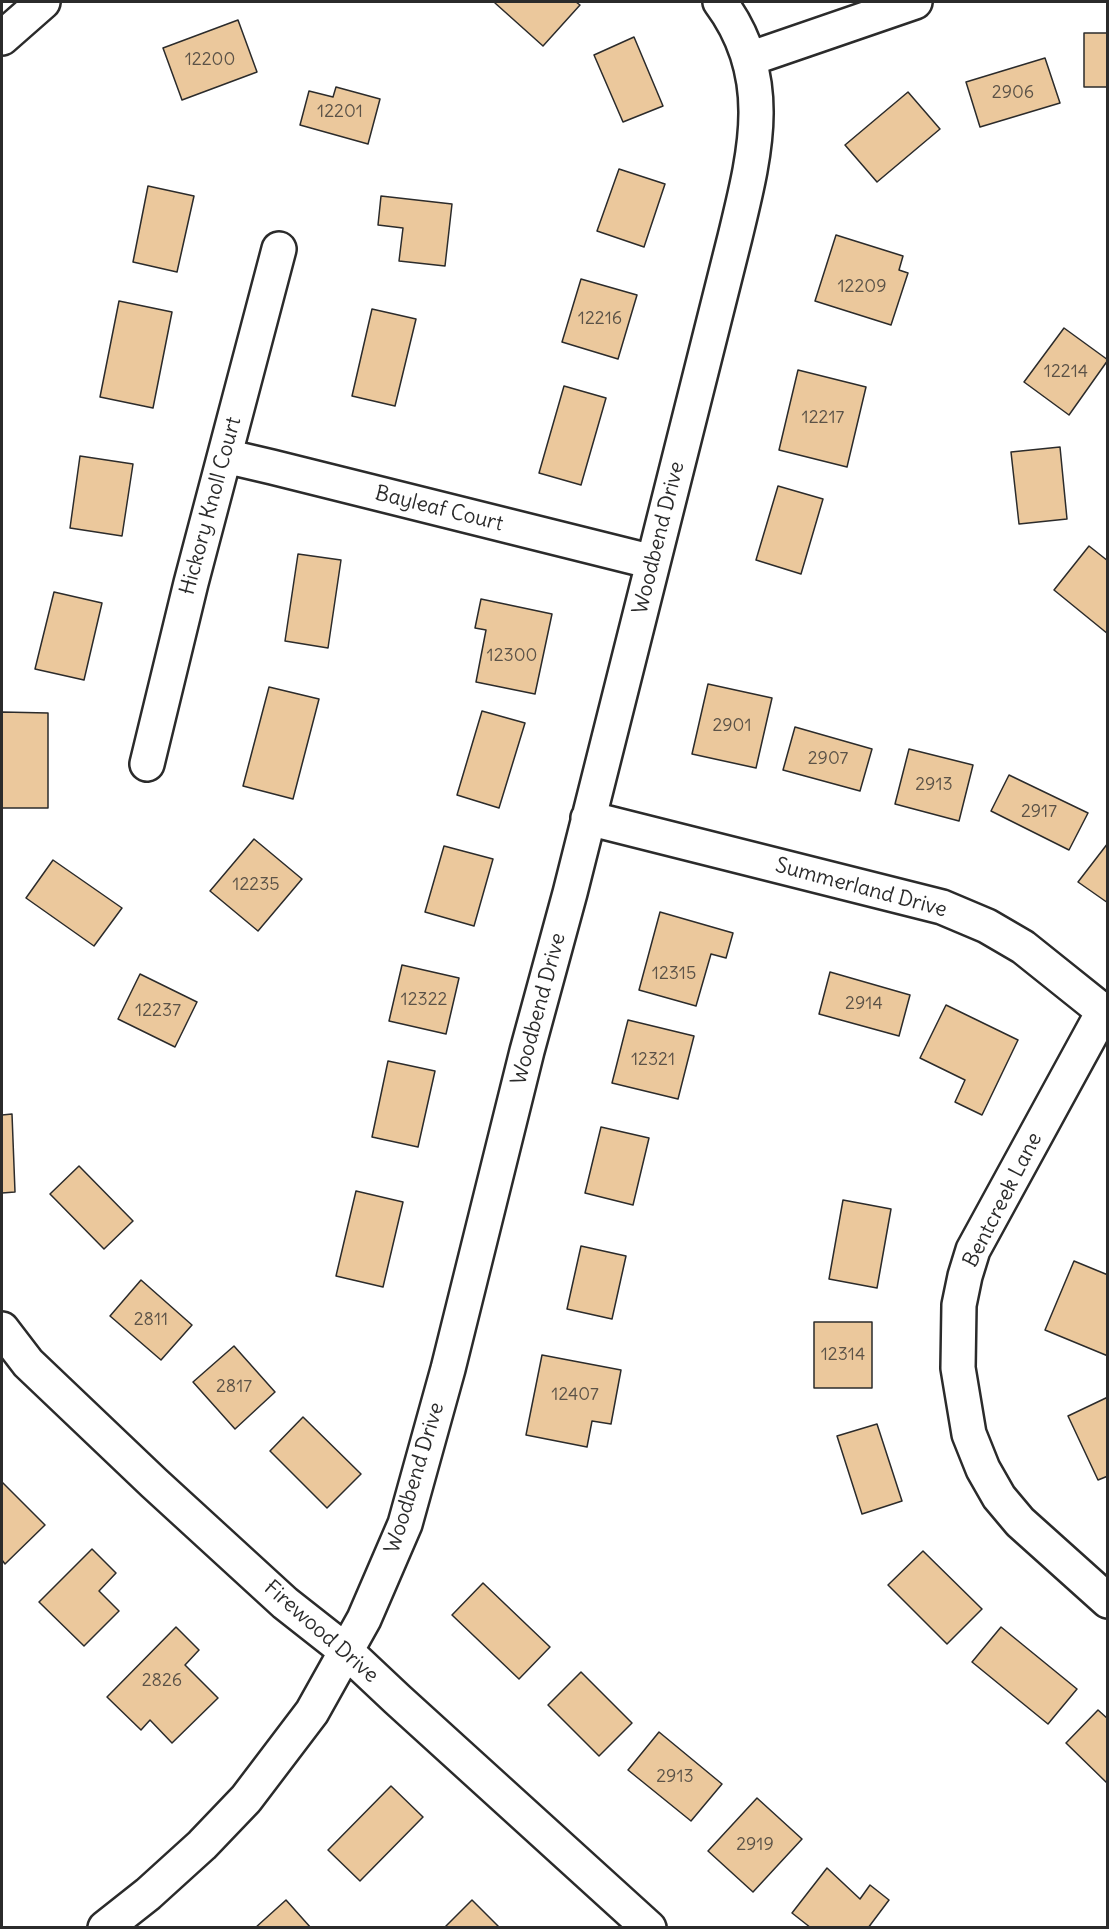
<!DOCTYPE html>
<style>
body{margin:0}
#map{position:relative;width:1109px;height:1929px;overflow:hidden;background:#fff;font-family:Delius,sans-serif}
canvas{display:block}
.frame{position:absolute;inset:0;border:3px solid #2b2b2b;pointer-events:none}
</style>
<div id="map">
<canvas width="1109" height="1929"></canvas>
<div class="frame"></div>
</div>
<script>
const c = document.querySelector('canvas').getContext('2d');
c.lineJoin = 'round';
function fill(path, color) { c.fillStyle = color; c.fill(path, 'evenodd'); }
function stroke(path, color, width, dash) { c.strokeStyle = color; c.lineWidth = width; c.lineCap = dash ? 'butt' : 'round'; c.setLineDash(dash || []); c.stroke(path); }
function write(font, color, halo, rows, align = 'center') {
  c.font = font + ' Delius,sans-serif'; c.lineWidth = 5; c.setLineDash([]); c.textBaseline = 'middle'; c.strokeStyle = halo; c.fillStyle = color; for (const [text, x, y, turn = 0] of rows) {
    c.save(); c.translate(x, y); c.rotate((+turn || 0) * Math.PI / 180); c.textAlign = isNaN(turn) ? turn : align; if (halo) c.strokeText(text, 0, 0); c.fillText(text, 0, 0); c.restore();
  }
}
const building = new Path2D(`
 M496 2H576L580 5 543 46 495 3Z
 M238 20 257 72 182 100 163 48Z
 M1084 33H1108V87H1084Z
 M634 37 663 106 623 122 594 55Z
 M1045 58 1060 103 980 127 966 82Z
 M336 87 380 99 368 144 300 125 309 91 333 97Z
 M908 92 940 129 877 182 845 145Z
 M619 169 665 184 644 247 597 231Z
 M148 186 194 196 177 272 133 262Z
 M381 196 452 204 445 266 399 261 403 228 378 225Z
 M836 235 903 256 899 270 908 273 891 325 815 301Z
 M581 279 637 295 618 359 562 342Z
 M119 301 172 312 153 408 100 397Z
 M372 309 416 319 395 406 352 396Z
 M1064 328 1108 360 1069 415 1024 382Z
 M798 370 866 387 847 467 779 450Z
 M564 386 606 398 581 485 539 473Z
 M1060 447 1067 519 1019 524 1011 452Z
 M80 456 133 464 122 536 70 528Z
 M778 486 823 499 801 574 756 560Z
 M1089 546 1108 561V634L1054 590Z
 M298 554 341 560 328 648 285 641Z
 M54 592 102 603 84 680 35 669Z
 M481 599 552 614 535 694 476 682 486 630 475 628Z
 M708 684 772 698 756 768 692 754Z
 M269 687 319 699 293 799 243 786Z
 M482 711 525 723 499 808 457 795Z
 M2 712 48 713V808H2Z
 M795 727 872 749 860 791 783 770Z
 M909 749 973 765 959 821 895 804Z
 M1009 775 1088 813 1069 850 991 811Z
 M254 839 302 879 258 931 210 891Z
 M1108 843V903L1078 882Z
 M444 846 493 859 474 926 425 912Z
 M53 860 122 908 94 946 26 898Z
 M660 912 733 933 726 958 711 954 696 1006 639 990Z
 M402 965 459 978 446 1034 389 1021Z
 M830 972 910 995 899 1036 819 1014Z
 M140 974 197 1002 175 1047 118 1019Z
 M946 1005 1018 1040 982 1115 955 1102 965 1080 920 1058Z
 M628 1020 694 1036 678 1099 612 1083Z
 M388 1061 435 1071 418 1147 372 1137Z
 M12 1114 15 1192 2 1193V1115Z
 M601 1127 649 1138 633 1205 585 1193Z
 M79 1166 133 1221 104 1249 50 1194Z
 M356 1191 403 1202 383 1287 336 1276Z
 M843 1200 891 1209 877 1288 829 1279Z
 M581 1246 626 1256 612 1319 567 1309Z
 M1074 1261 1108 1275V1356L1045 1330Z
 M141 1280 192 1325 161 1360 110 1316Z
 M814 1322H872V1388H814Z
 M234 1346 275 1392 235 1429 193 1382Z
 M542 1355 621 1370 611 1424 592 1421 587 1447 526 1435Z
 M1108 1397V1476L1098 1480 1068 1416Z
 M303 1417 361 1474 327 1508 270 1451Z
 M877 1424 902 1501 862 1514 837 1436Z
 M2 1482 45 1525 5 1564 2 1560Z
 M92 1549 116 1573 99 1591 119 1611 84 1646 39 1602Z
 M923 1551 982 1609 947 1644 888 1585Z
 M483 1583 550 1647 519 1679 452 1615Z
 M176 1627 199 1650 185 1665 218 1698 172 1743 150 1720 141 1730 107 1697Z
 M1001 1627 1077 1689 1048 1724 972 1662Z
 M581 1672 632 1723 599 1756 548 1705Z
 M1098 1710 1108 1719V1784L1066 1743Z
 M659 1732 722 1784 691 1821 628 1770Z
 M391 1786 423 1817 360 1881 328 1850Z
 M757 1798 802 1839 753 1892 708 1851Z
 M827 1868 860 1899 870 1885 889 1900 868 1928H811L792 1913Z
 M286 1900 311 1928H255Z
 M472 1900 500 1928H444Z`);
const minor = new Path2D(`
 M749 59 915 2
 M225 456 272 467 653 562
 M147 764 191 583 279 249
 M588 818 942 907 987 926 1023 947 1108 1015
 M1103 1012 973 1250 965 1276 959 1305 958 1368 969 1434 983 1469 999 1497 1020 1522 1108 1601
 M2 1329 28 1363 154 1483 285 1603 346 1651 397 1699 649 1928
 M105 1928 148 1894 202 1845 246 1799 312 1712 364 1619 405 1524 448 1369 527 1051 570 893 735 237C755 154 776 77 720 2`);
const tertiary = new Path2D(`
 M2 38 43 2`);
const numberNames = [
 ["12200",210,60],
 ["2906",1013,93],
 ["12201",340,112],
 ["12209",862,287],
 ["12216",600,319],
 ["12214",1066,372],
 ["12217",823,418],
 ["12300",512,656],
 ["2901",732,726],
 ["2907",828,759],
 ["2913",934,785],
 ["2917",1039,812],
 ["12235",256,885],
 ["12315",674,974],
 ["12322",424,1000],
 ["2914",864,1004],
 ["12237",158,1011],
 ["12321",653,1060],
 ["2811",151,1320],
 ["12314",843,1355],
 ["2817",234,1387],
 ["12407",575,1395],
 ["2826",162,1681],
 ["2913",675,1777],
 ["2919",755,1845]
];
const streetNames = [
 ["Hickory Knoll Court",211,506,-75],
 ["Bayleaf Court",439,509,14],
 ["Woodbend Drive",659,538,-76],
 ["Summerland Drive",861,888,15],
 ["Woodbend Drive",539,1009,-75],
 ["Bentcreek Lane",1003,1200,-63],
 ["Woodbend Drive",415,1478,-73],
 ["Firewood Drive",321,1632,41]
];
fill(building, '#ebc89c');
stroke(building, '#2b2b2b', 1.5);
stroke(minor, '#2b2b2b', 38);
stroke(tertiary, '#2b2b2b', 38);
stroke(minor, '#fff', 33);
stroke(tertiary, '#fff', 33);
write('18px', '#5b5247', null, numberNames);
write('21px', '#2b2b2b', '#fff', streetNames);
</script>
